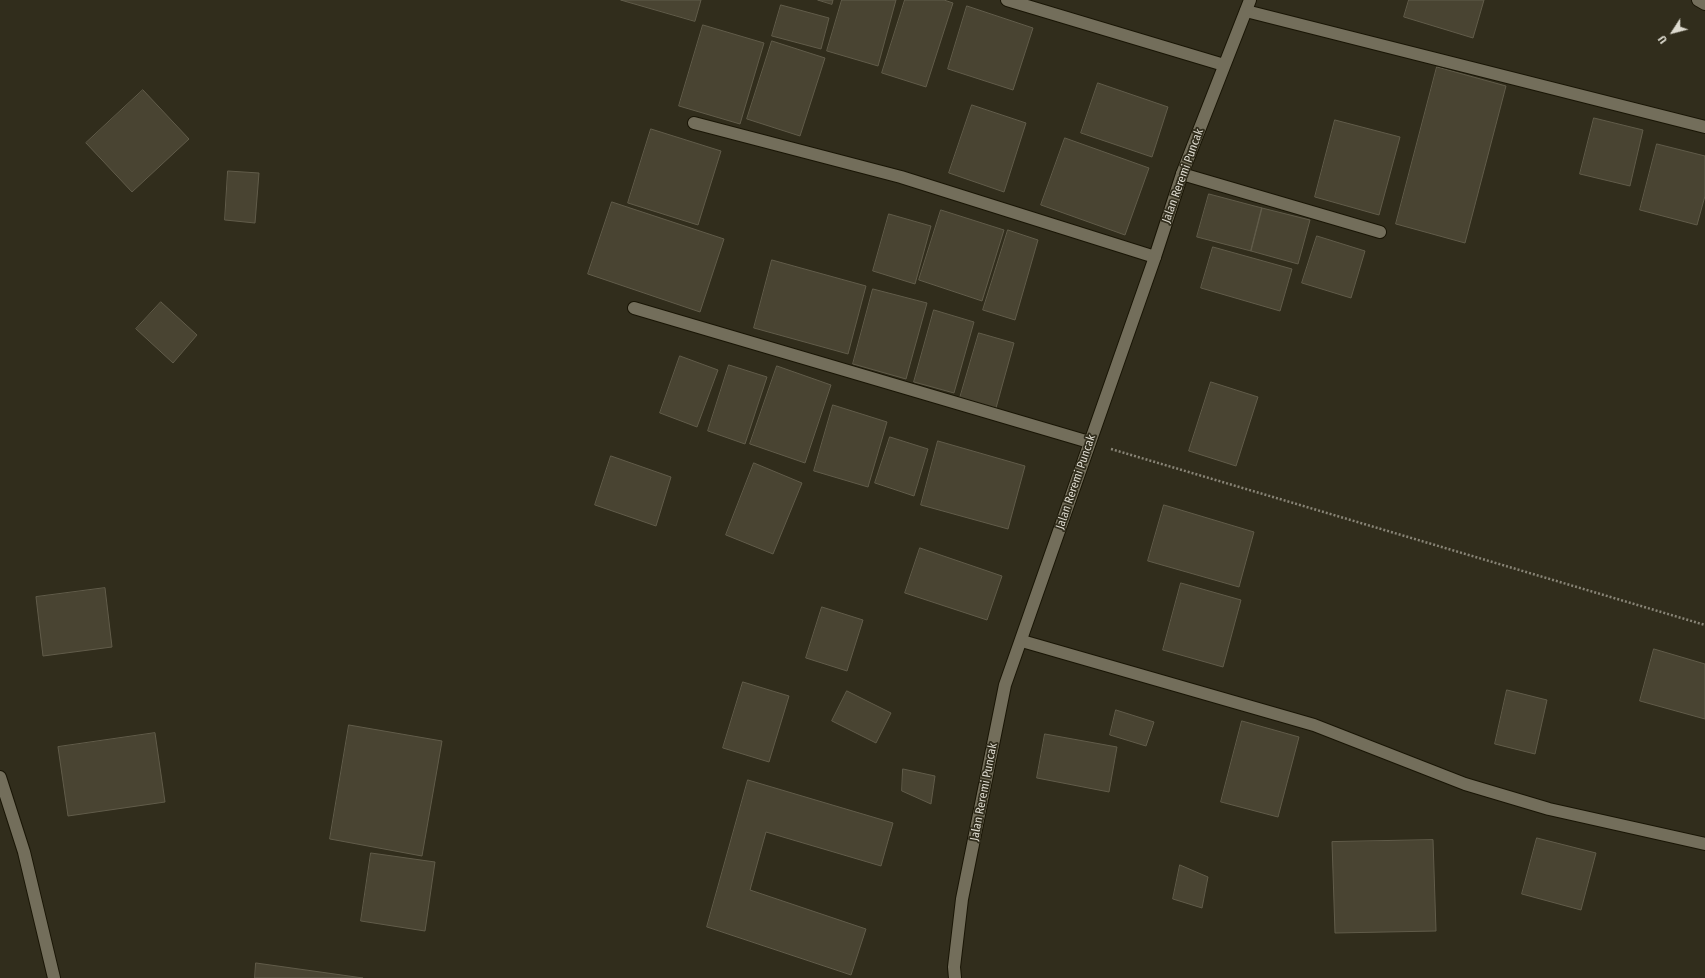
<!DOCTYPE html>
<style>
body{margin:0}
#map{position:relative;width:1705px;height:978px;overflow:hidden;background:#312d1c;font-family:"Fira Sans Condensed",sans-serif}
canvas{display:block}
.north{position:absolute;left:1653px;top:12px;width:40px;height:40px;-webkit-text-stroke:3px #312d1c;paint-order:stroke;rotate:234deg;font-size:11px;font-weight:700;line-height:16px;text-align:center;color:#dddacf}
.north::after{content:'';display:block;margin:auto;width:14px;height:18px;background:#dddacf;clip-path:polygon(50% 0,100% 100%,50% 72%,0 100%)}
</style>
<div id="map">
<canvas width="1705" height="978"></canvas>
<div class="north">U</div>
</div>
<script>
const c = document.querySelector('canvas').getContext('2d');
c.lineJoin = 'round';
function fill(path, color) { c.fillStyle = color; c.fill(path, 'evenodd'); }
function stroke(path, color, width, dash) { c.strokeStyle = color; c.lineWidth = width; c.lineCap = dash ? 'butt' : 'round'; c.setLineDash(dash || []); c.stroke(path); }
function write(font, color, halo, rows, align = 'center') {
  c.font = font + ' "Fira Sans Condensed",sans-serif'; c.lineWidth = 3.5; c.setLineDash([]); c.textBaseline = 'middle'; c.strokeStyle = halo; c.fillStyle = color; for (const [text, x, y, turn = 0] of rows) {
    c.save(); c.translate(x, y); c.rotate((+turn || 0) * Math.PI / 180); c.textAlign = isNaN(turn) ? turn : align; if (halo) c.strokeText(text, 0, 0); c.fillText(text, 0, 0); c.restore();
  }
}
const building = new Path2D(`
 M621 0H701L695 21Z
 M818 0H833L832 4Z
 M842 0H896L878 66 827 51Z
 M905 0H944L953 3 926 87 882 73Z
 M1409 0H1484L1473 38 1404 17Z
 M781 5 829 18 821 49 772 36Z
 M967 6 1033 28 1013 90 948 69Z
 M703 25 764 43 740 124 679 106Z
 M772 41 825 58 800 136 747 119Z
 M1437 67 1506 86 1465 243 1396 224Z
 M1098 83 1168 107 1152 157 1081 133Z
 M143 90 189 139 132 192 86 143Z
 M972 105 1026 123 1004 192 949 173Z
 M1594 118 1643 130 1630 186 1580 174Z
 M1335 120 1400 137 1379 215 1315 197Z
 M651 129 721 151 698 225 628 203Z
 M1065 138 1149 168 1125 235 1041 205Z
 M1657 144 1705 156V196L1697 225 1640 210Z
 M228 171 259 173 255 223 225 220Z
 M1209 194 1262 208 1251 251 1197 237Z
 M612 202 724 239 700 312 588 274Z
 M1262 208 1310 220 1298 264 1251 251Z
 M941 210 1004 230 982 301 919 280Z
 M889 214 931 226 915 284 873 271Z
 M1008 230 1038 240 1015 320 983 310Z
 M1317 236 1365 251 1351 298 1302 283Z
 M1213 247 1292 269 1280 311 1201 288Z
 M772 260 866 286 848 354 754 328Z
 M873 289 927 303 906 379 853 364Z
 M161 302 197 335 173 363 136 329Z
 M934 310 974 322 954 393 914 382Z
 M979 333 1014 343 996 408 960 398Z
 M680 356 718 370 697 427 660 413Z
 M729 365 767 377 745 444 708 431Z
 M777 366 831 385 805 463 750 444Z
 M1211 382 1258 397 1236 466 1189 451Z
 M833 405 887 422 868 487 814 471Z
 M890 437 928 449 914 496 875 483Z
 M938 441 1025 466 1008 529 921 505Z
 M611 456 671 477 656 526 595 505Z
 M754 463 802 483 773 554 726 535Z
 M1164 505 1254 532 1239 587 1148 561Z
 M920 548 1002 576 987 620 905 593Z
 M1181 583 1241 600 1223 667 1163 650Z
 M105 588 112 647 43 656 36 597Z
 M822 607 863 620 847 671 806 658Z
 M1654 649 1705 664V719L1640 701Z
 M743 682 789 696 769 762 723 748Z
 M1507 690 1547 700 1535 754 1495 744Z
 M847 691 891 713 876 743 832 721Z
 M1116 710 1154 722 1146 746 1110 735Z
 M1242 721 1299 737 1278 817 1221 802Z
 M349 725 442 741 422 856 330 839Z
 M155 733 165 802 68 816 58 747Z
 M1045 734 1117 747 1109 792 1037 778Z
 M903 769 935 776 931 804 902 791Z
 M748 780 893 823 881 866 766 832 750 890 866 929 851 975 707 927Z
 M1537 838 1596 853 1581 910 1522 894Z
 M1433 840 1436 931 1335 933 1332 842Z
 M371 853 435 862 425 931 361 921Z
 M1180 865 1208 877 1202 908 1173 899Z
 M256 963 363 978H255Z`);
const path = new Path2D(`
 M1111 449 1705 625`);
const minor = new Path2D(`
 M1007 0 1224 65
 M1698 0 1705 4
 M1246 11 1705 127
 M694 123 901 177 1155 257
 M1182 174 1380 232
 M634 308 1089 442
 M1022 641 1314 725 1465 784 1549 809 1705 844
 M0 777 24 852 54 978`);
const tertiary = new Path2D(`
 M955 978 954 967 962 899 1005 685 1155 257 1182 174 1250 0`);
const streetNames = [
 ["Jalan Reremi Puncak",1183,176,-70],
 ["Jalan Reremi Puncak",1076,482,-71],
 ["Jalan Reremi Puncak",984,792,-79]
];
fill(building, '#494432');
stroke(building, '#615c4a', 1);
stroke(minor, '#191505', 14);
stroke(tertiary, '#191505', 14);
stroke(path, '#888476', 2.5, [2, 2]);
stroke(minor, '#736e5b', 12);
stroke(tertiary, '#736e5b', 12);
write('12px', '#dddacf', '#312d1c', streetNames);
</script>
